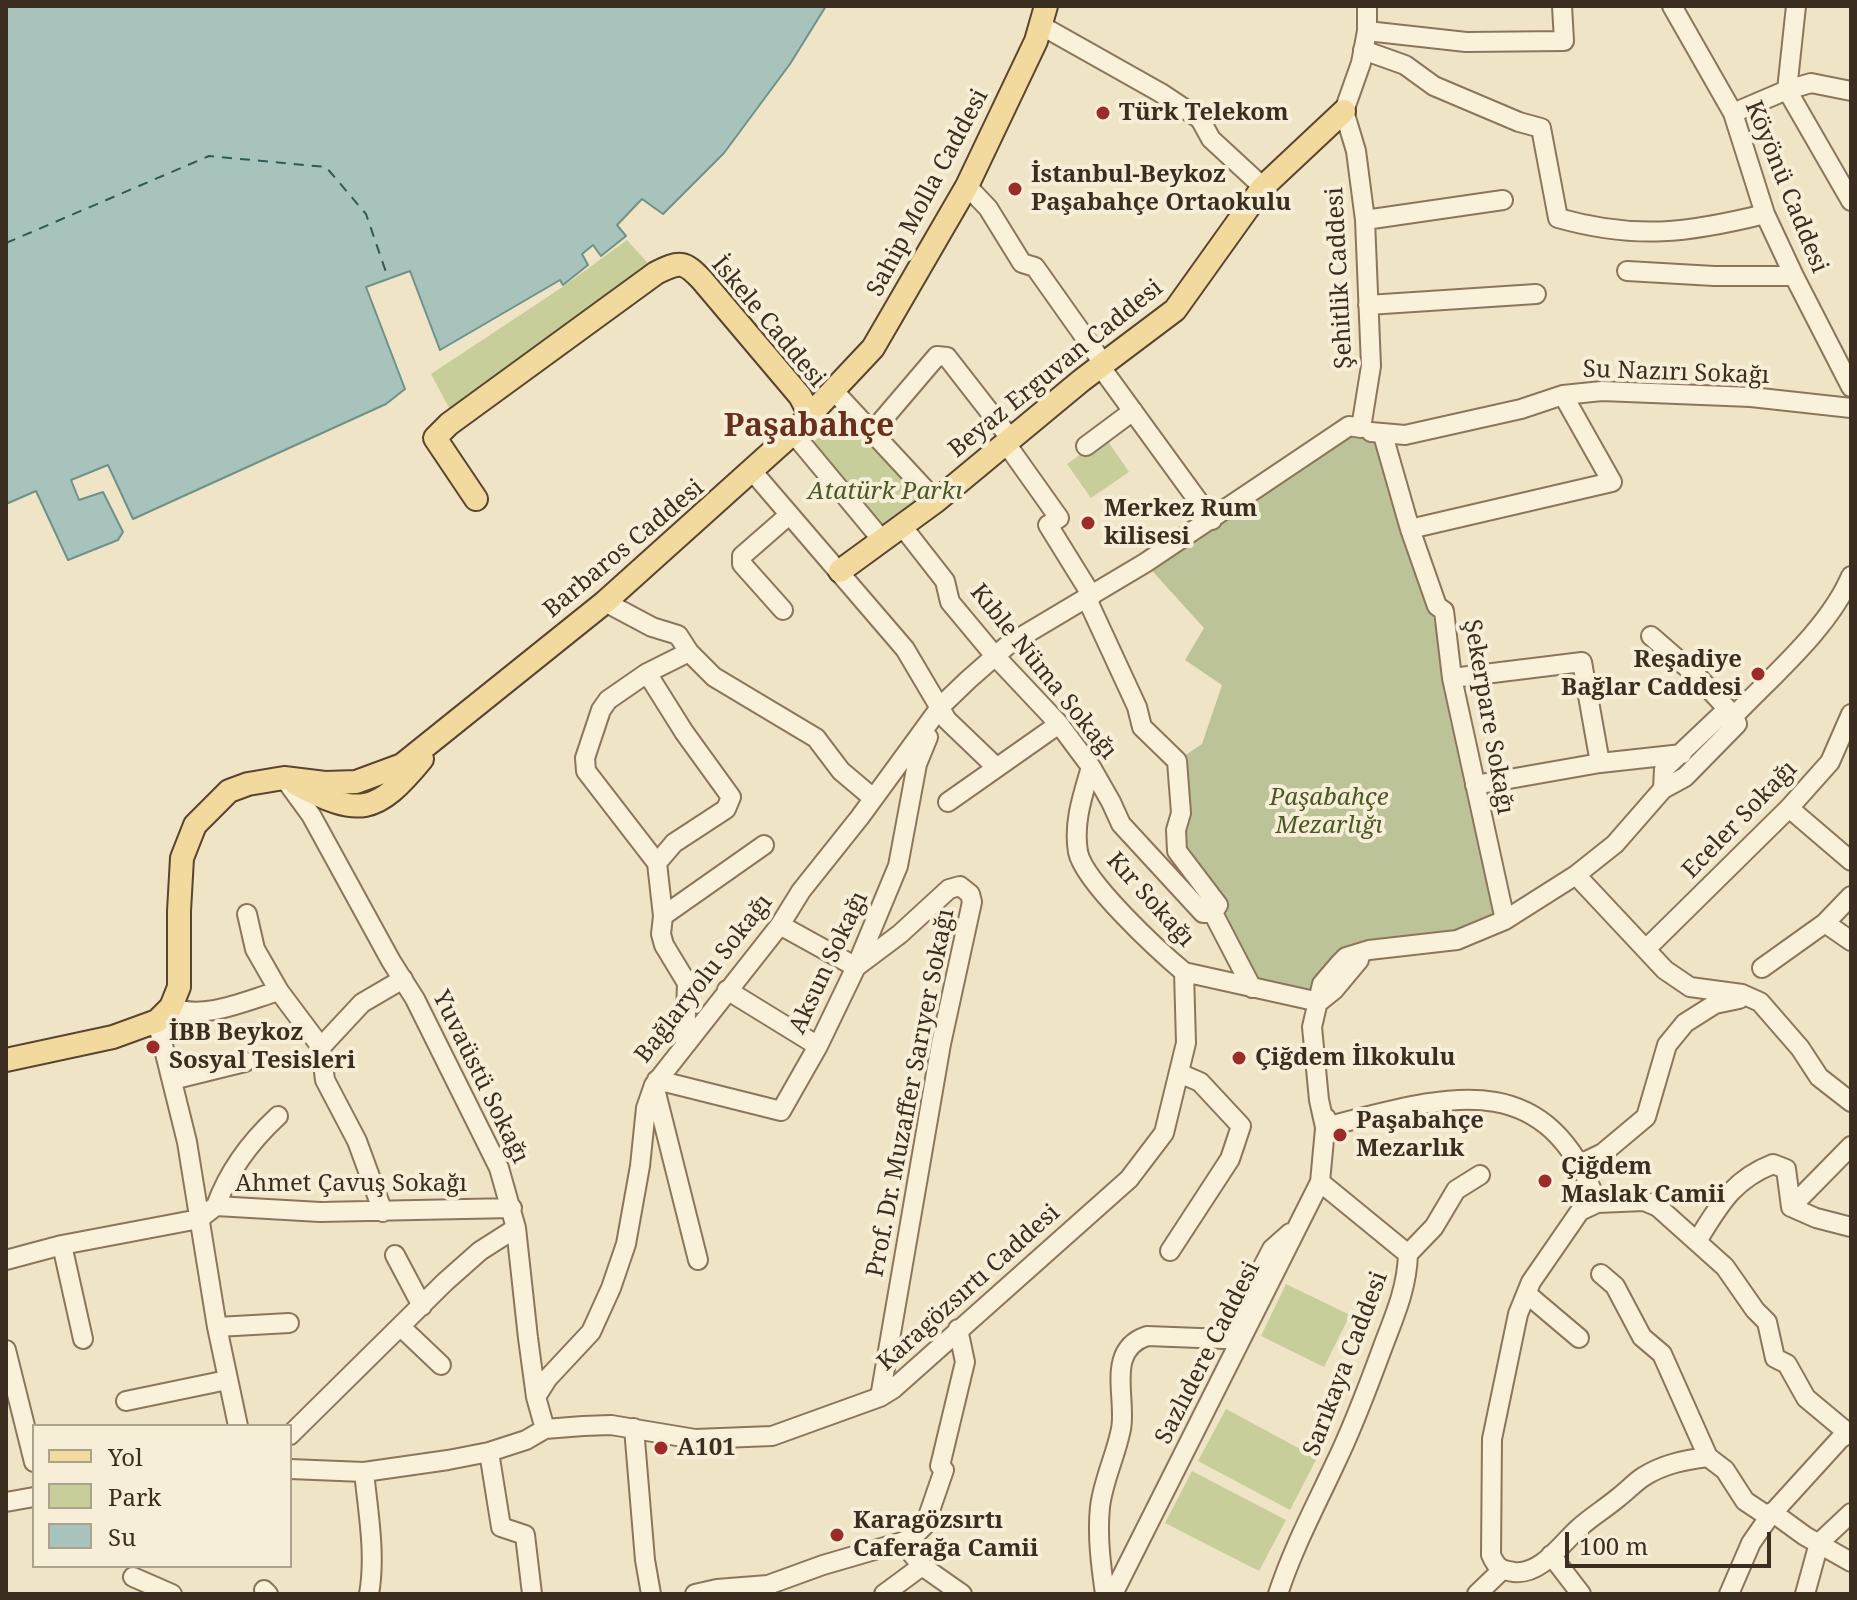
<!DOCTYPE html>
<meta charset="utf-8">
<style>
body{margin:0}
#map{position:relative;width:1857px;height:1600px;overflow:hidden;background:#efe4c6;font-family:"Noto Serif",serif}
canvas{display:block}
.frame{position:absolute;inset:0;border:8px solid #3b2d1f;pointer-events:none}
.legend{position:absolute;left:32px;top:1424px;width:260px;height:144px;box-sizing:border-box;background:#f6eed6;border:2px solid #aba18d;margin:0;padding:10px 14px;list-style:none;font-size:24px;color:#3b2d1f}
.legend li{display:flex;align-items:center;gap:16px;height:40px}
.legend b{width:40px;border:2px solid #aba18d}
.scale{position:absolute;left:1565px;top:1532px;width:206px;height:36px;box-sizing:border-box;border:4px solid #3b2d1f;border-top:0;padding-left:10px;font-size:24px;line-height:28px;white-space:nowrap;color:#3b2d1f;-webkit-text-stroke:6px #f6eed6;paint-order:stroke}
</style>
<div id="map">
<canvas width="1857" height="1600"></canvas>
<div class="frame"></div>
<ul class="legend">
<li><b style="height:10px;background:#f2da9e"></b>Yol</li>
<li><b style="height:22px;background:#c7ce99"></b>Park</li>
<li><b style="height:22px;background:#a8c3bb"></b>Su</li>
</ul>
<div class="scale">100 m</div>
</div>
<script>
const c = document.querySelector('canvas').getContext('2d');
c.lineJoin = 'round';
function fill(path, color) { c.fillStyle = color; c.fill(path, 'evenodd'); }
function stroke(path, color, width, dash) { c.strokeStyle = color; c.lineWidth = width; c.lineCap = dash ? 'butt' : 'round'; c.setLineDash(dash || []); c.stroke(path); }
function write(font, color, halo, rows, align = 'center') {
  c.font = font + ' "Noto Serif",serif'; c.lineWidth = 8; c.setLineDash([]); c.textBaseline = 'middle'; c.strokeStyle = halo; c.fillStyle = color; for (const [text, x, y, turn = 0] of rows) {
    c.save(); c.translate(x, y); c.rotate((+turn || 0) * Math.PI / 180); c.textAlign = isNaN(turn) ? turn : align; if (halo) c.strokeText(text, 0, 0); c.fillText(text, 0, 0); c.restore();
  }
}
const green = new Path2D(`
 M627 240 653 269 453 415 431 374 564 286Z
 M849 411 925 499 884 531 810 445Z
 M1105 437 1129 472 1091 498 1067 464Z
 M1286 1284 1350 1315 1324 1367 1261 1336Z
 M1226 1409 1317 1458 1290 1510 1198 1461Z
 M1192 1471 1286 1520 1259 1571 1165 1523Z`);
const cemetery = new Path2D(`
 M1349 426 1383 435 1413 532 1505 920 1457 940 1369 950 1319 1002 1252 988 1183 850 1177 761 1202 744 1222 685 1185 660 1204 628 1145 563Z`);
const water = new Path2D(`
 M6 6H826L790 64 724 153 663 214 642 199 617 225 626 236 601 256 593 245 582 254 588 265 563 285 560 280 440 350 410 271 366 287 405 389 386 404 133 519 108 465 71 480 79 500 103 492 123 532 118 540 68 560 36 491 6 504Z`);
const ferry = new Path2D(`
 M6 243 209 156 326 167 366 214 388 278`);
const minor = new Path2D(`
 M1672 6 1733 113 1765 214 1794 276 1851 387
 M1796 6 1787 90 1851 201
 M1042 26 1161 93 1200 119 1211 139 1263 187
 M1367 31 1466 42 1564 41 1562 6
 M1363 50 1405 65 1434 86 1519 122 1541 128 1558 218C1636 240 1688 233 1765 214
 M1733 113 1787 90 1811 83 1851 91
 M967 186 988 208 1022 263 1035 267 1098 356 1100 366 1212 520
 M1365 220 1503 200
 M1627 271 1714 276H1794
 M1368 305 1536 294
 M834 391 936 501
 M873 431 937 356 947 357 1010 438
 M1371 432 1405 435 1521 409 1563 395 1602 391 1751 397 1851 408
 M793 433 882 540
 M1383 435 1410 529 1437 606 1444 611 1452 678 1505 920
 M1005 442 1059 518 1048 525 1092 596
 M1086 446 1133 411
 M753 472 905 649 947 720 996 767
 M902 526 945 581 950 602 995 656 1059 724 1091 767 1111 802 1121 824 1203 913H1213
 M1410 529 1612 482 1563 395
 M1087 599 1137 707 1142 727 1177 761 1181 813 1176 830 1177 851 1218 905 1213 913 1252 988
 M605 602 652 627 678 635 689 652 714 677 816 738 841 771 873 798
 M783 610 742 564V556L789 515
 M1651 636 1698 677 1734 716
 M647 673 684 732 731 797 726 809 674 843 657 863
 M1452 678 1582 662 1600 763
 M1091 767C1083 795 1073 822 1078 852 1084 882 1159 951 1184 972
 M284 778 311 815 391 961 415 999 499 1168 516 1228 528 1338 536 1397 545 1429
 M1475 785 1600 763 1682 754
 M1663 789 1664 769 1721 715 1734 716
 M948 802 1059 724
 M1789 808 1851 861
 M1576 875 1665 970 1690 987 1742 994 1760 1002 1800 1048 1819 1077 1851 1102
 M1851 896 1825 923 1851 941
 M247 914 255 949 279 991
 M663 916 764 845
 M780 925 856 967
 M1646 949 1789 808 1830 762 1851 714
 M856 967 900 934 949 889 960 886 970 894 972 902 941 1044 880 1397
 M1762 968 1825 923
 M727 990 818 1046
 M1319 1002 1334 990 1359 960
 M171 1007C204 1021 247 1000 279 991L321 1047 325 1080 357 1141 383 1212
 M157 1021 187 1142 217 1327 238 1426
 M685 1042 687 983 664 945 661 934 663 916 657 863 586 771 585 758 601 710 608 700 647 673 689 652
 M321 1047 362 1003 403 979
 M172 1080 245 1062
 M657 1080 781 1111 818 1046 856 967 898 866 917 764 928 737
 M654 1085 698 1260
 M1325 1127 1319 1100 1312 1027 1322 984 1340 963 1346 957 1369 950 1457 940 1505 920 1576 875 1615 844 1663 789 1685 777 1737 724 1734 716C1773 675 1829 628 1851 576
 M1325 1127C1442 1098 1544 1060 1597 1203
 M1851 1146 1791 1207 1816 1218 1851 1227
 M1580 1164 1603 1153 1646 1117 1667 1045 1685 1023 1715 1004 1739 999
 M216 1206C228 1172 251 1141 278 1116
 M1697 1241C1719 1206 1732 1180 1773 1164L1786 1169 1791 1207
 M62 1245 83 1339
 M1170 1251 1230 1159 1241 1126 1200 1082 1179 1073
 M1408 1254 1434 1227 1456 1190 1480 1175
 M395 1255 422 1306
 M6 1260 62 1245 199 1219 216 1206 320 1212 512 1208
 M1601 1274 1615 1286 1642 1337 1662 1354 1708 1457
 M1527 1294 1579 1338
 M217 1327 289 1323
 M401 1327 441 1365
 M6 1350 34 1462
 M536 1397 548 1378 591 1332 611 1288 626 1244 640 1166 646 1108 654 1085 780 925 801 891 860 817 941 706 968 680 1009 644 1145 563 1349 426 1361 428 1371 366 1365 220 1356 151 1344 111 1361 63 1367 31V6
 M126 1401 227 1380
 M634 1428 645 1560 651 1594
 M1848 1433 1806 1398 1787 1364 1775 1358 1767 1322 1755 1310 1725 1267 1658 1207 1644 1201 1597 1203 1580 1211 1531 1282 1518 1314 1492 1439 1491 1555C1497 1568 1500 1570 1514 1572 1541 1575 1561 1544 1579 1528 1591 1517 1606 1508 1619 1497 1627 1491 1634 1483 1643 1477 1663 1464 1685 1460 1708 1457L1725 1470 1745 1501 1769 1517 1840 1439 1851 1432
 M290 1435 445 1282 480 1251 516 1228
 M489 1452 501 1527 525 1535 532 1594
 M290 1469 364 1472 448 1460 489 1452 526 1440 545 1429 583 1426 611 1425 695 1439 772 1436 880 1397 893 1389 1129 1179 1164 1133 1186 1043 1184 972 1319 1002
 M364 1472C368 1511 376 1555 369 1594
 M6 1502 34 1497
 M1772 1512 1805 1536 1851 1562
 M902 1542 922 1566 962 1594
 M1551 1555 1581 1594
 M133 1577 172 1594
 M264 1590 268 1594
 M695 1594 717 1589 768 1585 823 1565 902 1542 913 1537 925 1525 944 1470 940 1466 965 1362 958 1329
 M884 1594 922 1566
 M1105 1594C1101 1566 1097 1536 1100 1507 1103 1481 1116 1455 1121 1429 1127 1398 1105 1350 1147 1336L1225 1339 1272 1249 1290 1233
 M1113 1594 1320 1182 1326 1118
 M1278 1594C1293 1548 1315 1507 1335 1464 1353 1427 1368 1387 1382 1349 1394 1317 1407 1289 1408 1254L1320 1182
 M1477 1594 1502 1570
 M1729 1594 1751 1543 1769 1517
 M1805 1594 1819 1543 1851 1513`);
const major = new Path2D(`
 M476 499 435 438 449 424 656 273C680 261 684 261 702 280L800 396 810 415
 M840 571 936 501 1082 380 1175 310 1263 187 1344 111
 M296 784C359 817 376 815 422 759
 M6 1060 113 1037 157 1021 171 1007 179 987V911L182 858 195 825 229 791 248 784 284 778 325 783 356 782 402 765 605 602 793 433 873 348 967 186 1036 41 1046 6`);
const markers = [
 [1103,113,8,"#9c2c2a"],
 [1015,189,8,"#9c2c2a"],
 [1088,523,8,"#9c2c2a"],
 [1758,674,8,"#9c2c2a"],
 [153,1047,8,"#9c2c2a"],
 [1239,1058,8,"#9c2c2a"],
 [1340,1135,8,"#9c2c2a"],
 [1545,1181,8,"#9c2c2a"],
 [661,1448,8,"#9c2c2a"],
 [837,1535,8,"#9c2c2a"]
];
const poiNames = [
 ["Türk Telekom",1119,113],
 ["İstanbul-Beykoz",1031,175],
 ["Paşabahçe Ortaokulu",1031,203],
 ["Merkez Rum",1104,509],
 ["kilisesi",1104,537],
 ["Reşadiye",1742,660,"right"],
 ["Bağlar Caddesi",1742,688,"right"],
 ["İBB Beykoz",169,1033],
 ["Sosyal Tesisleri",169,1061],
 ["Çiğdem İlkokulu",1255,1058],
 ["Paşabahçe",1356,1121],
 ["Mezarlık",1356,1149],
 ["Çiğdem",1561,1167],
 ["Maslak Camii",1561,1195],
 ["A101",677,1448],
 ["Karagözsırtı",853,1521],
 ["Caferağa Camii",853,1549]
];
const streetNames = [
 ["Köyönü Caddesi",1786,187,68],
 ["Sahip Molla Caddesi",928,193,-62],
 ["Şehitlik Caddesi",1340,278,-93],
 ["İskele Caddesi",768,322,50],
 ["Beyaz Erguvan Caddesi",1056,369,-39],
 ["Su Nazırı Sokağı",1676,373,2],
 ["Barbaros Caddesi",624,549,-40],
 ["Kıble Nüma Sokağı",1043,672,51],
 ["Şekerpare Sokağı",1488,717,80],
 ["Eceler Sokağı",1740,820,-46],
 ["Kır Sokağı",1150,900,48],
 ["Aksun Sokağı",829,963,-65],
 ["Bağlaryolu Sokağı",704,979,-52],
 ["Yuvaüstü Sokağı",480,1077,64],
 ["Prof. Dr. Muzaffer Sarıyer Sokağı",911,1093,-79],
 ["Ahmet Çavuş Sokağı",351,1184],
 ["Karagözsırtı Caddesi",969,1288,-42],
 ["Sazlıdere Caddesi",1208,1353,-63],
 ["Sarıkaya Caddesi",1346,1364,-69]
];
const parkNames = [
 ["Atatürk Parkı",885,492],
 ["Paşabahçe",1329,798],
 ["Mezarlığı",1329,826]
];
const districtNames = [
 ["Paşabahçe",809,427]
];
fill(green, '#c7ce99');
fill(cemetery, '#bdc399');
fill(water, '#a8c3bb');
stroke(water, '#6e928a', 2);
stroke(ferry, '#2e5b59', 2, [10, 8]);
stroke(minor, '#8b765b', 22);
stroke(major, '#59442f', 26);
stroke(minor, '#faf1da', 18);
stroke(major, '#f2da9e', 22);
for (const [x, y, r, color] of markers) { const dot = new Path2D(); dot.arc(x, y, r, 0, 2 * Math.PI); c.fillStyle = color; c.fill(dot); stroke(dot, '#f6eed6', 3); }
write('bold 24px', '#3b2d1f', '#f6eed6', poiNames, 'left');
write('24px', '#3b2d1f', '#f6eed6', streetNames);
write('italic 24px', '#4a5825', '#f6eed6', parkNames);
write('bold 32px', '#692f1e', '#f6eed6', districtNames);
</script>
